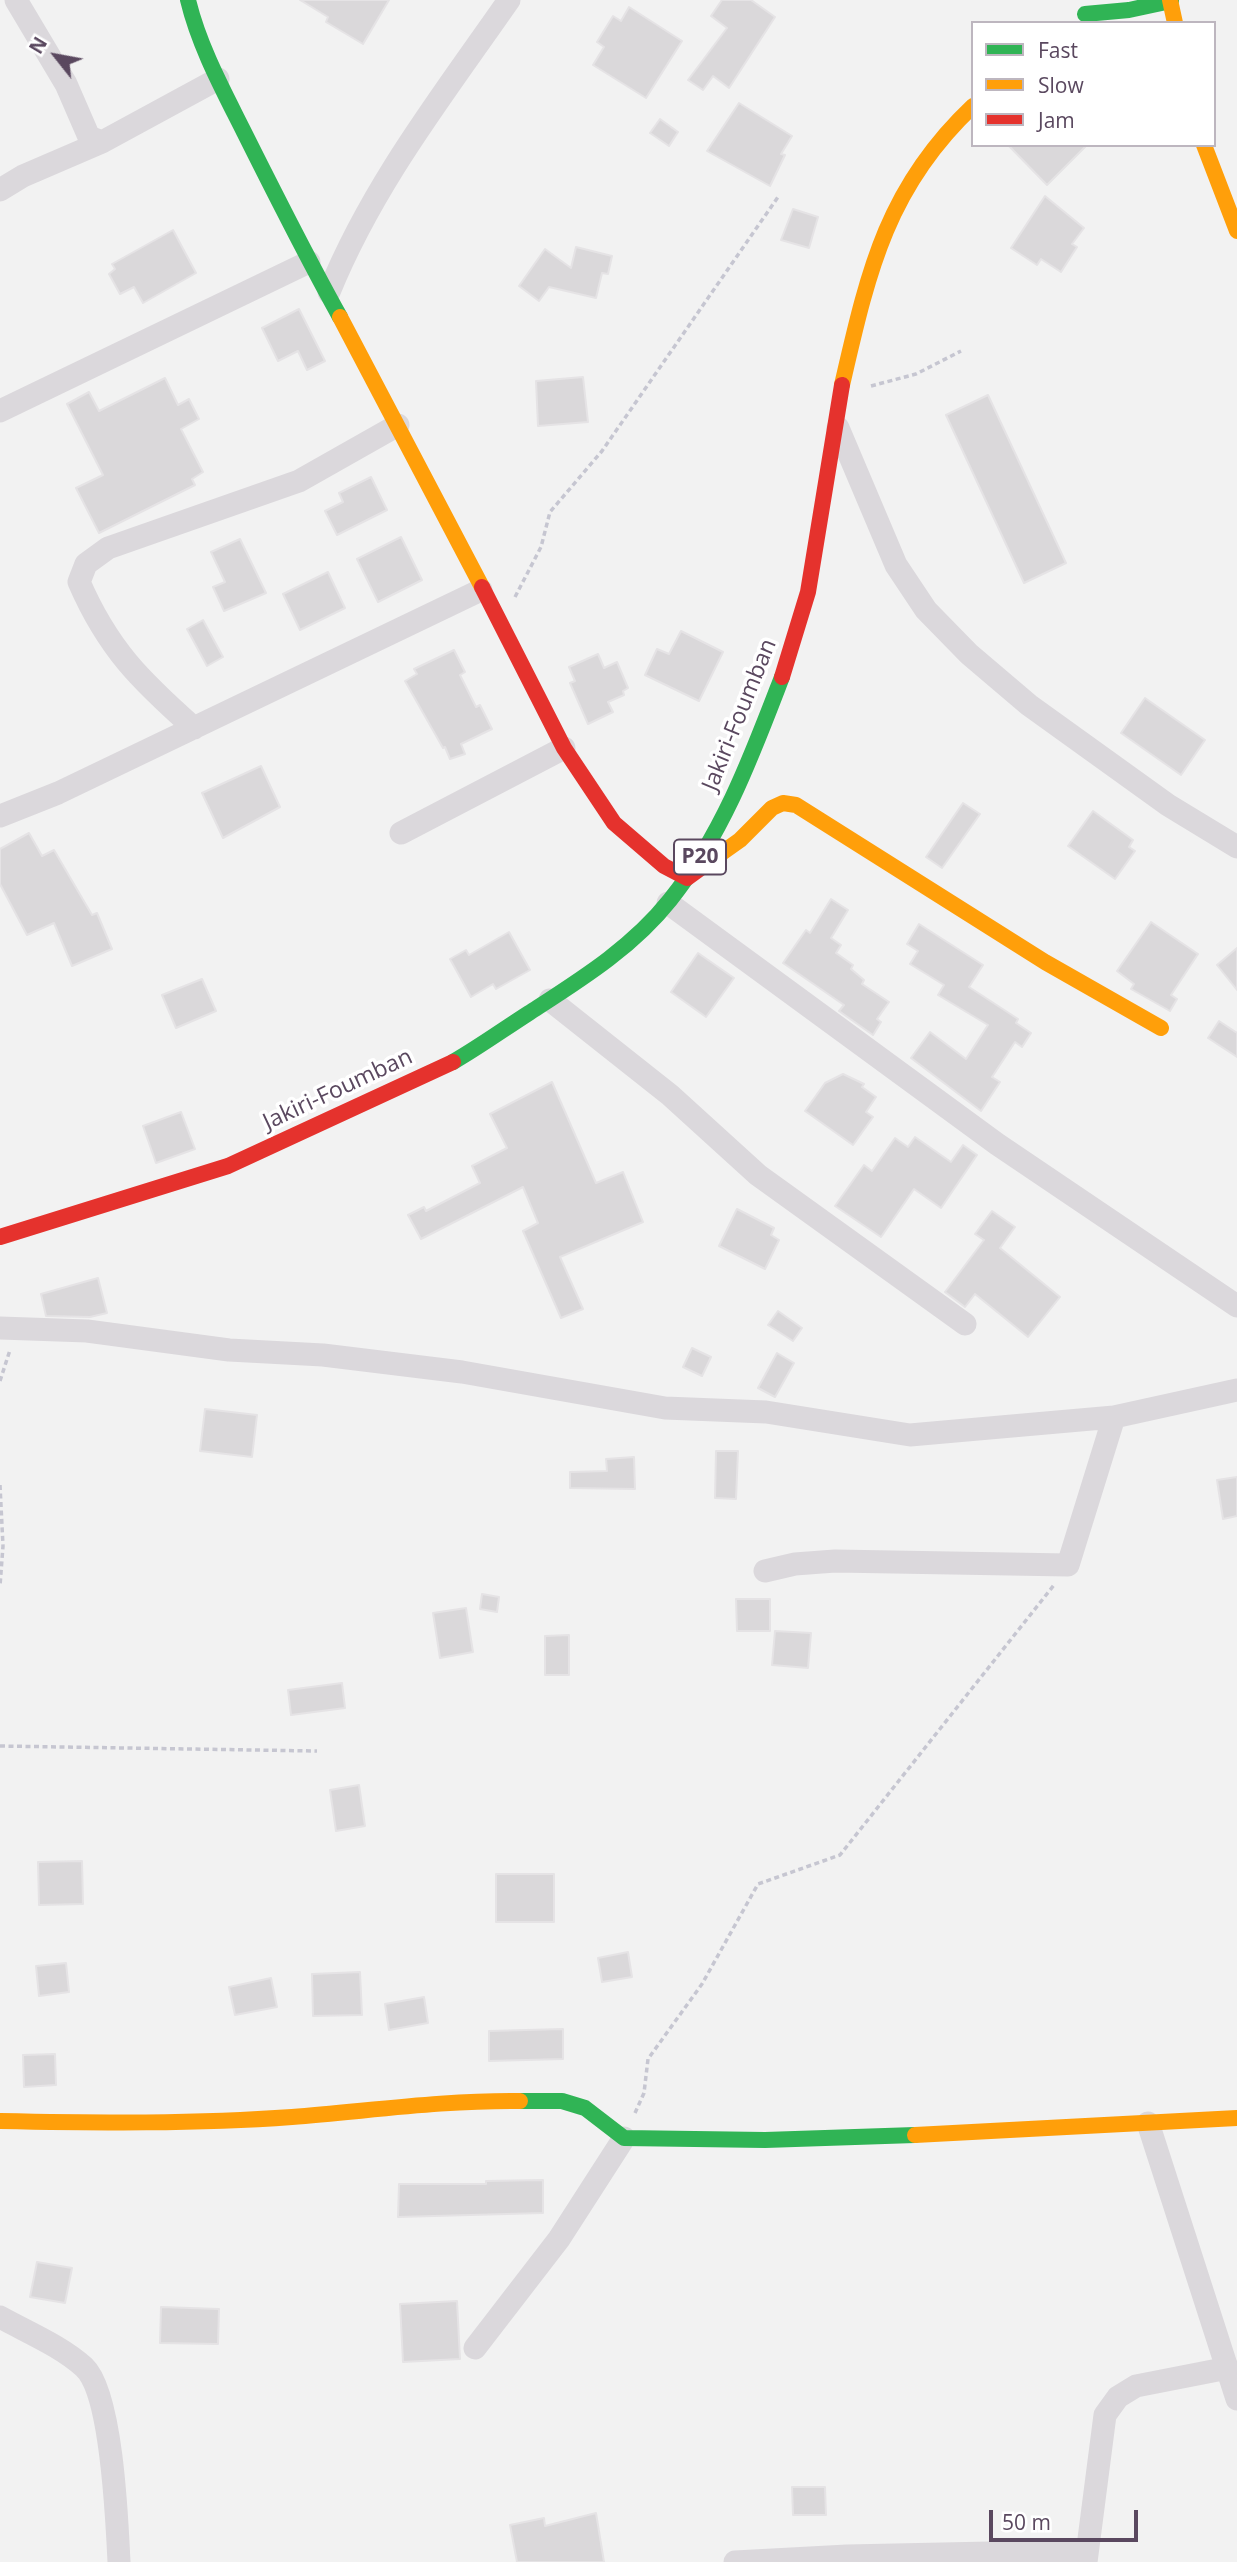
<!DOCTYPE html>
<style>
body{margin:0}
#map{position:relative;width:1237px;height:2562px;overflow:hidden;background:#f2f2f2;font-family:"Open Sans",sans-serif}
canvas{display:block}
.legend{position:absolute;left:971px;top:21px;width:245px;height:126px;box-sizing:border-box;background:#fff;border:2px solid #bdb6bf;margin:0;padding:9px 12px;list-style:none;font-size:21px;color:#5a485f}
.legend li{display:flex;align-items:center;gap:14px;height:35px}
.legend b{width:35px;border:2px solid #bdb6bf}
.north{position:absolute;left:21px;top:21px;width:70px;height:70px;-webkit-text-stroke:5px #fff;paint-order:stroke;rotate:301deg;font-size:19px;font-weight:700;line-height:28px;text-align:center;color:#5a485f}
.north::after{content:'';display:block;margin:auto;width:24px;height:32px;background:#5a485f;clip-path:polygon(50% 0,100% 100%,50% 72%,0 100%)}
.scale{position:absolute;left:989px;top:2510px;width:149px;height:32px;box-sizing:border-box;border:4px solid #5a485f;border-top:0;padding-left:9px;font-size:21px;line-height:24px;white-space:nowrap;color:#5a485f;-webkit-text-stroke:5px #fff;paint-order:stroke}
</style>
<div id="map">
<canvas width="1237" height="2562"></canvas>
<ul class="legend">
<li><b style="height:9px;background:#30b455"></b>Fast</li>
<li><b style="height:9px;background:#ff9f0a"></b>Slow</li>
<li><b style="height:9px;background:#e5322d"></b>Jam</li>
</ul>
<div class="north">N</div>
<div class="scale">50 m</div>
</div>
<script>
const c = document.querySelector('canvas').getContext('2d');
c.lineJoin = 'round';
function fill(path, color) { c.fillStyle = color; c.fill(path, 'evenodd'); }
function stroke(path, color, width, dash) { c.strokeStyle = color; c.lineWidth = width; c.lineCap = dash ? 'butt' : 'round'; c.setLineDash(dash || []); c.stroke(path); }
function write(font, color, halo, rows, align = 'center') {
  c.font = font + ' "Open Sans",sans-serif'; c.lineWidth = 7; c.setLineDash([]); c.textBaseline = 'middle'; c.strokeStyle = halo; c.fillStyle = color; for (const [text, x, y, turn = 0] of rows) {
    c.save(); c.translate(x, y); c.rotate((+turn || 0) * Math.PI / 180); c.textAlign = isNaN(turn) ? turn : align; if (halo) c.strokeText(text, 0, 0); c.fillText(text, 0, 0); c.restore();
  }
}
const building = new Path2D(`
 M300 0H389L363 44 326 22 328 17Z
 M722 0H751L775 17 729 88 713 76 703 90 688 80 727 28 711 16Z
 M629 7 682 41 646 98 593 65 604 47 597 42 613 16 621 21Z
 M739 103 792 136 781 154 785 155 770 186 707 151Z
 M660 119 678 132 669 146 650 133Z
 M1008 145H1087L1047 185Z
 M1045 196 1084 228 1072 244 1077 247 1061 272 1041 259 1037 265 1011 248Z
 M793 209 818 217 809 248 781 240Z
 M173 230 196 273 143 303 134 287 120 294 109 274 115 269 112 264Z
 M576 247 612 256 608 274 602 273 596 298 549 287 539 301 519 286 545 249 571 268Z
 M299 309 325 361 307 370 298 351 278 361 262 328Z
 M583 377 588 422 538 426 536 381Z
 M165 378 178 405 189 399 199 419 181 429 203 472 192 479 195 485 99 533 76 488 103 475 67 404 89 392 99 411Z
 M988 395 1066 563 1024 583 946 415Z
 M371 477 387 510 337 535 325 511 343 502 339 493Z
 M401 537 422 580 378 602 357 559Z
 M240 539 266 593 224 611 213 587 225 582 211 552Z
 M328 572 345 608 300 630 283 594Z
 M203 620 223 657 207 666 187 629Z
 M681 631 723 652 699 701 645 675 657 649 669 654Z
 M454 650 465 672 460 675 476 707 480 705 492 729 461 744 465 754 450 759 445 747 443 748 405 681 417 674 414 669Z
 M598 654 604 668 617 662 628 688 623 691 624 695 608 702 613 712 588 724 570 683 575 681 569 667Z
 M1145 698 1205 740 1181 775 1121 733Z
 M261 766 280 807 223 838 202 793Z
 M963 803 980 814 942 868 926 857Z
 M1093 811 1133 840 1129 847 1135 851 1115 879 1068 846Z
 M29 833 42 856 54 850 92 915 97 913 112 949 72 966 54 923 27 935 0 884V849Z
 M831 899 848 910 831 938 841 945 836 953 853 965 851 969 864 980 862 984 889 1002 877 1019 881 1022 873 1035 839 1011 844 1005 783 963 806 930 810 933Z
 M1151 922 1198 954 1171 995 1177 999 1170 1011 1131 989 1134 984 1117 971Z
 M919 924 983 965 969 987 1018 1019 1016 1023 1031 1033 1022 1047 1015 1042 992 1077 1000 1082 981 1111 911 1058 930 1032 966 1059 988 1025 938 995 944 985 910 964 918 951 907 944Z
 M509 932 530 970 496 989 493 984 471 997 450 959 466 950 469 955Z
 M1237 948V990L1217 965Z
 M698 953 734 978 706 1017 671 992Z
 M202 979 216 1011 176 1028 162 995Z
 M1219 1021 1237 1033V1057L1208 1038Z
 M843 1074 864 1084 862 1087 876 1097 866 1112 873 1117 853 1145 805 1111 825 1083Z
 M552 1082 596 1183 623 1172 643 1222 560 1257 583 1309 561 1318 523 1231 538 1223 523 1187 421 1239 408 1215 424 1207 426 1211 480 1183 472 1166 507 1148 490 1114Z
 M181 1112 195 1149 156 1163 143 1126Z
 M915 1137 951 1162 963 1145 977 1155 941 1208 914 1189 881 1237 835 1206 864 1165 872 1171 895 1138 908 1147Z
 M737 1209 774 1228 771 1235 779 1240 765 1269 719 1246Z
 M992 1211 1015 1227 1000 1248 1060 1297 1028 1337 975 1294 965 1307 945 1292 984 1240 975 1234Z
 M98 1278 107 1313 90 1317 46 1316 41 1294Z
 M778 1311 802 1328 793 1341 768 1325Z
 M692 1348 711 1357 702 1376 683 1367Z
 M777 1353 794 1363 775 1397 758 1388Z
 M205 1409 257 1415 252 1457 200 1451Z
 M716 1451H738L736 1499 715 1498Z
 M634 1457 635 1489 570 1488V1472L607 1471 606 1459Z
 M1237 1477V1516L1223 1519 1217 1480Z
 M482 1594 499 1597 497 1612 480 1609Z
 M736 1599H770V1631H737Z
 M466 1608 473 1652 440 1658 433 1613Z
 M775 1631 811 1633 808 1668 772 1665Z
 M569 1635V1675H545V1636Z
 M342 1683 345 1708 291 1715 288 1690Z
 M359 1785 365 1826 336 1831 330 1790Z
 M82 1861 83 1904 39 1905 38 1862Z
 M496 1874H554V1922H496Z
 M628 1952 632 1977 602 1982 598 1958Z
 M66 1963 69 1992 39 1996 36 1966Z
 M360 1972 362 2015 313 2016 312 1974Z
 M271 1978 277 2007 235 2015 229 1987Z
 M424 1997 428 2023 389 2030 385 2004Z
 M563 2029V2059L489 2061V2031Z
 M55 2054 56 2085 24 2087 23 2055Z
 M543 2180V2213L398 2217 399 2184H486V2181Z
 M37 2262 72 2268 65 2303 30 2297Z
 M457 2301 460 2359 403 2362 400 2304Z
 M161 2307 219 2309 218 2344 160 2343Z
 M792 2487H825L826 2515H793Z
 M596 2513 604 2562H517L510 2525 544 2518 545 2526Z`);
const path = new Path2D(`
 M871 386 916 374 961 351
 M515 597 541 547 550 512 602 451 778 197
 M0 1381 10 1350
 M0 1485 3 1546 0 1586
 M0 1746 317 1751
 M635 2113 644 2093 648 2059 702 1984 758 1884 840 1855 1054 1585`);
const street = new Path2D(`
 M16 0 66 84 89 137 102 142 218 79
 M0 190 23 176 102 142
 M329 292C373 184 443 95 509 0
 M0 411 309 262
 M838 428 896 565 926 610 969 654 1029 705 1168 805 1237 847
 M194 728C141 681 108 649 79 582L86 564 108 548 299 481 398 425
 M0 816 58 793 481 590
 M401 833 564 748
 M668 903 997 1144 1237 1306
 M550 1000 670 1095 758 1175 965 1324
 M0 1328 87 1331 229 1350 323 1355 462 1372 665 1408 766 1412 910 1435 1114 1417 1237 1390
 M765 1571 795 1564 835 1561 1068 1565 1114 1417
 M1148 2123 1237 2399
 M0 2317C27 2332 61 2346 84 2367 112 2393 117 2521 119 2562
 M475 2348 559 2239 624 2138
 M735 2562 847 2556 1085 2551
 M1086 2562 1105 2415 1118 2397 1136 2386 1228 2368`);
const fast = new Path2D(`
 M188 0C199 46 223 90 244 132 275 194 306 256 340 317
 M1085 14 1129 10 1171 1
 M453 1062C479 1047 504 1029 529 1013 580 980 632 948 670 900 723 834 752 755 782 677
 M520 2101H562L585 2108 624 2138 765 2140 915 2135`);
const slow = new Path2D(`
 M1170 0 1175 23
 M1204 145 1237 231
 M340 317 482 587
 M842 385C868 273 886 188 973 106
 M709 862 740 840 772 808 783 803 796 805 1045 962 1161 1028
 M0 2121C97 2123 195 2124 292 2117 369 2111 444 2100 520 2101
 M915 2135 1237 2118`);
const jam = new Path2D(`
 M482 587 564 748 614 823 664 866 687 878 709 862
 M782 677 808 592 842 385
 M0 1237 228 1166 453 1062`);
const shields = [
 [700,857,52]
];
const shieldNames = [
 ["P20",700,857]
];
const streetNames = [
 ["Jakiri-Foumban",740,715,-68],
 ["Jakiri-Foumban",338,1090,-25]
];
fill(building, '#dad8da');
stroke(building, '#e5e3e5', 2);
stroke(path, '#c6c6d1', 3.5, [5, 3.5]);
stroke(street, '#dbd8dc', 23);
stroke(fast, '#30b455', 16);
stroke(slow, '#ff9f0a', 16);
stroke(jam, '#e5322d', 16);
for (const [x, y, w] of shields) { const box = new Path2D(); box.roundRect(x - w / 2, y - 17.5, w, 35, 5); c.fillStyle = '#fff'; c.fill(box); stroke(box, '#5a485f', 2); }
write('bold 21px', '#5a485f', null, shieldNames);
write('23px', '#5a485f', '#fff', streetNames);
</script>
